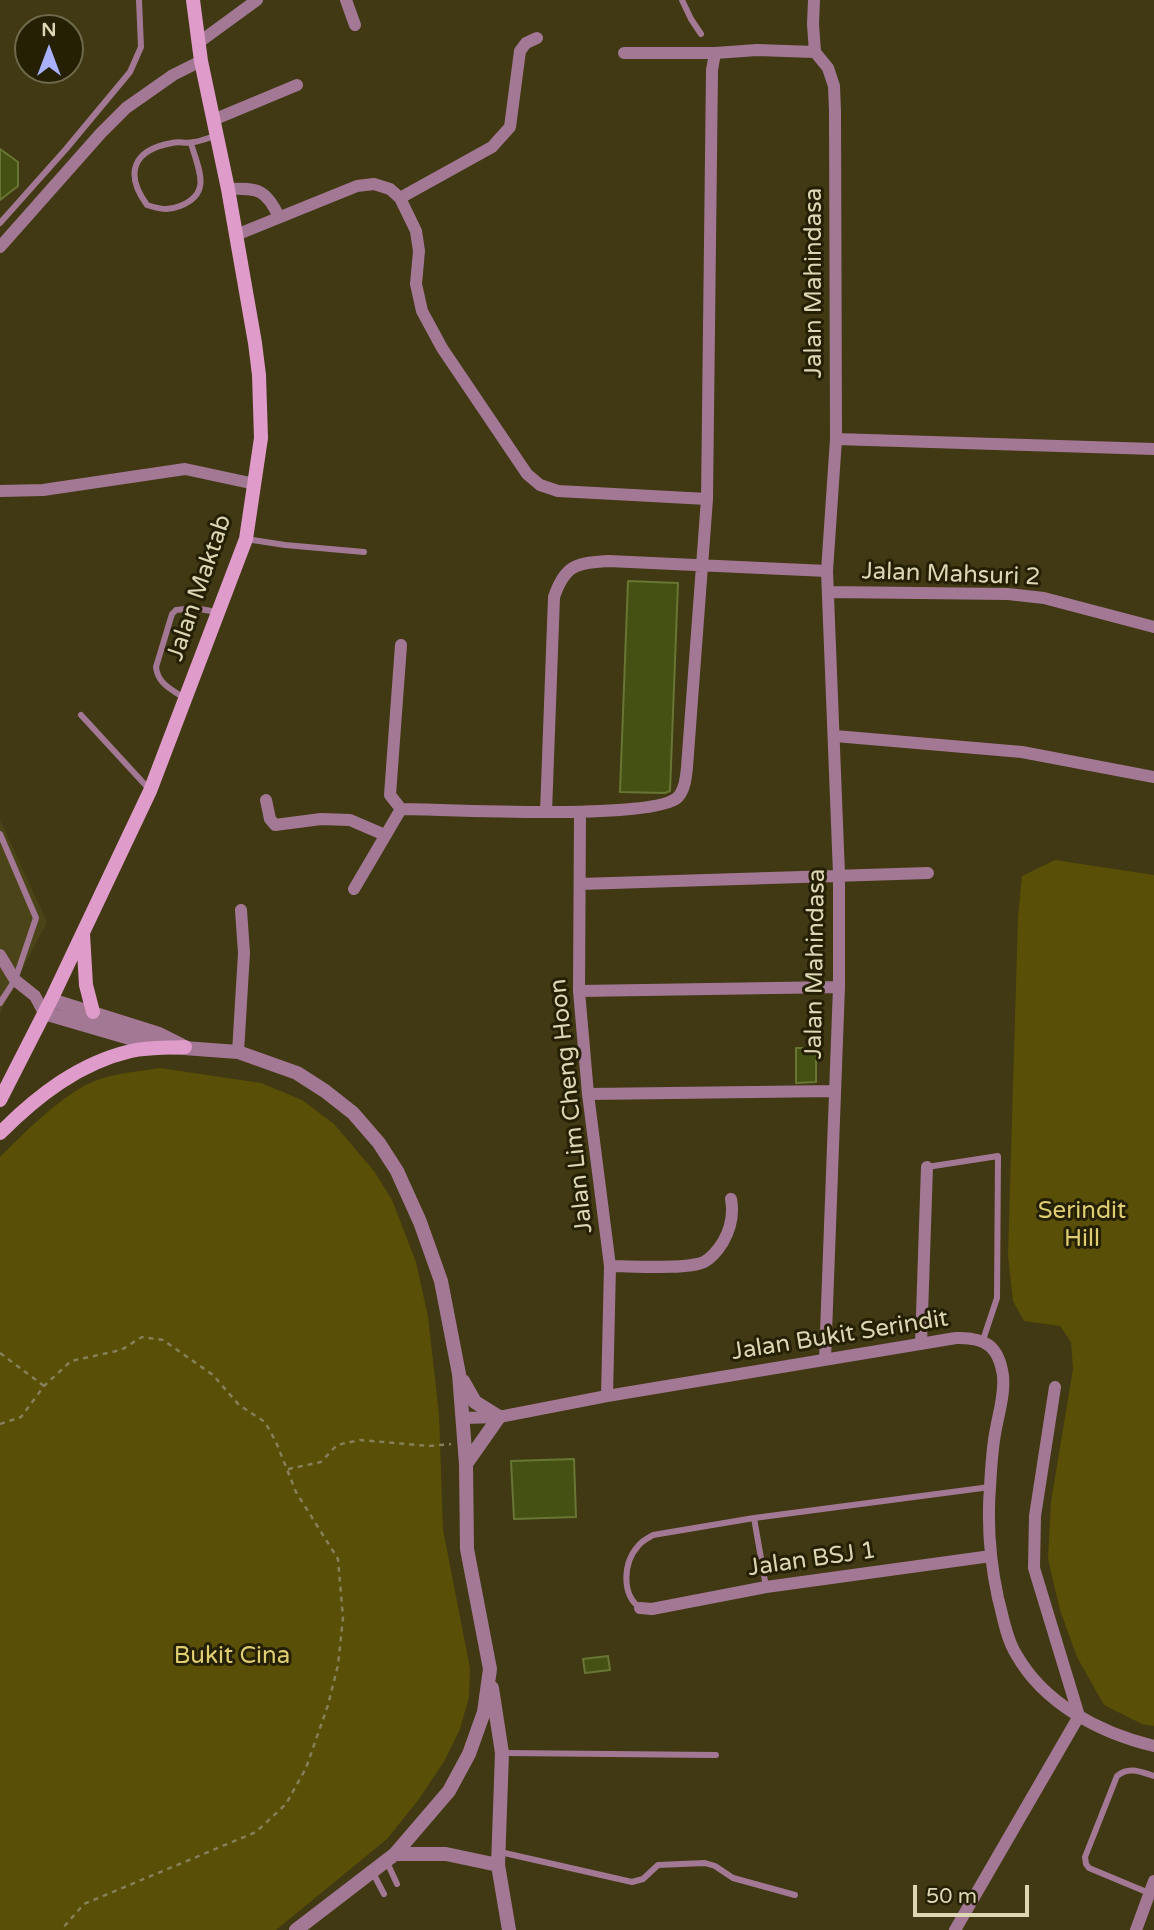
<!DOCTYPE html>
<style>
body{margin:0}
#map{position:relative;width:1154px;height:1930px;overflow:hidden;background:#403913;font-family:"Varela Round",sans-serif}
canvas{display:block}
.north{position:absolute;left:14px;top:14px;width:70px;height:70px;box-sizing:border-box;background:#252003;border:2px solid #6e694a;border-radius:50%;rotate:0deg;font-size:19px;font-weight:700;line-height:28px;text-align:center;color:#dcd6b4}
.north::after{content:'';display:block;margin:auto;width:24px;height:32px;background:#a9b0fc;clip-path:polygon(50% 0,100% 100%,50% 72%,0 100%)}
.scale{position:absolute;left:913px;top:1885px;width:116px;height:32px;box-sizing:border-box;border:4px solid #dcd6b4;border-top:0;padding-left:9px;font-size:21px;line-height:24px;white-space:nowrap;color:#dcd6b4;-webkit-text-stroke:5px #252003;paint-order:stroke}
</style>
<div id="map">
<canvas width="1154" height="1930"></canvas>
<div class="north">N</div>
<div class="scale">50 m</div>
</div>
<script>
const c = document.querySelector('canvas').getContext('2d');
c.lineJoin = 'round';
function fill(path, color) { c.fillStyle = color; c.fill(path, 'evenodd'); }
function stroke(path, color, width, dash) { c.strokeStyle = color; c.lineWidth = width; c.lineCap = dash ? 'butt' : 'round'; c.setLineDash(dash || []); c.stroke(path); }
function write(font, color, halo, rows, align = 'center') {
  c.font = font + ' "Varela Round",sans-serif'; c.lineWidth = 6; c.setLineDash([]); c.textBaseline = 'middle'; c.strokeStyle = halo; c.fillStyle = color; for (const [text, x, y, turn = 0] of rows) {
    c.save(); c.translate(x, y); c.rotate((+turn || 0) * Math.PI / 180); c.textAlign = isNaN(turn) ? turn : align; if (halo) c.strokeText(text, 0, 0); c.fillText(text, 0, 0); c.restore();
  }
}
const built = new Path2D(`
 M0 820 47 922 0 1013Z`);
const green = new Path2D(`
 M1055 860 1154 875V1726L1142 1724 1104 1705 1077 1657 1060 1610 1048 1559 1051 1502 1073 1369 1071 1342 1060 1326 1024 1321 1013 1301 1008 1255 1018 917 1022 876Z
 M160 1068 261 1083 302 1100 334 1124 374 1171 392 1200 416 1262 428 1317 439 1414 443 1530 470 1668 469 1697 460 1729 445 1760 419 1799 387 1839 276 1930H0V1157C23 1134 57 1100 86 1085 109 1073 136 1072 160 1068Z`);
const building = new Path2D(`
 M0 149 18 162V186L0 200Z
 M628 581 678 583 670 791 665 793 620 792Z
 M796 1048H816V1082L796 1083Z
 M574 1459 576 1517 514 1519 511 1461Z
 M608 1656 610 1670 585 1673 583 1659Z`);
const path = new Path2D(`
 M0 1353 44 1386
 M0 1424 21 1417 44 1386 71 1361 121 1350 142 1337 163 1340 213 1375 239 1405 265 1422 276 1442 296 1492 338 1559 343 1618 338 1665 328 1705 306 1768 286 1804 256 1832 84 1904 61 1930
 M288 1469 321 1462 337 1445 360 1440 429 1446 451 1444`);
const service = new Path2D(`
 M682 0 691 19 701 34
 M191 143C198 169 213 193 180 206 168 211 159 209 147 205 124 173 133 150 172 143 179 141 186 144 194 142 201 141 208 138 215 136
 M0 223 66 149 130 72 141 47 139 0
 M246 539 285 545 364 552
 M184 698C171 689 158 684 156 667L172 614 176 610 194 608 217 612
 M81 715 149 789
 M0 834 36 918 15 980 0 1003
 M927 1167 998 1156 997 1298 983 1340
 M754 1518 766 1587
 M640 1608C621 1594 623 1562 639 1545 642 1541 648 1538 653 1535L754 1518 990 1487
 M504 1753 716 1755
 M500 1852 632 1882 643 1879 658 1865 705 1863 715 1866 733 1878 795 1895
 M386 1860 397 1884
 M372 1871 384 1894
 M1149 1893 1089 1868 1086 1864 1085 1857 1117 1776C1129 1766 1141 1772 1154 1776`);
const minor = new Path2D(`
 M346 0 355 25
 M814 0 813 24 815 52 828 68 834 86 835 111 836 439 827 571 839 874V987L825 1359
 M198 43 257 0
 M624 53H715L757 50 815 52
 M213 120 297 85
 M228 189C258 188 266 189 279 217
 M400 198 492 147 510 127 520 51 526 43 537 38
 M236 235 357 186 374 184 390 189 400 198 416 231 419 251 416 284 422 311 442 348 527 474 540 485 558 491 707 499
 M0 247 101 133 126 108 173 75 201 61
 M836 439 1154 449
 M0 491 43 490 185 469 255 484
 M828 592 1008 594 1044 598 1154 627
 M401 645 390 795 401 809C444 809 655 821 678 797 685 789 686 777 687 767L707 499 712 70 715 53
 M835 736 1022 752 1154 777
 M266 800 270 819 275 825 321 819 350 820 385 835
 M546 812 554 597C565 565 576 563 608 561L827 571
 M580 812 579 991 588 1094 610 1266 607 1396
 M580 884 928 873
 M354 889 401 809
 M0 955 15 980 35 996 44 1013
 M579 991 839 987
 M238 1052 244 953 241 910
 M588 1094 835 1091
 M610 1266C631 1266 687 1270 704 1262 713 1257 718 1250 723 1242 731 1228 734 1215 731 1199
 M921 1344 927 1167
 M463 1418 499 1417 607 1396 956 1338C985 1337 999 1346 1003 1376 1005 1395 998 1415 995 1434 992 1451 991 1469 990 1487 987 1525 990 1561 998 1598 1003 1616 1006 1638 1016 1654 1044 1704 1100 1733 1154 1746
 M640 1608 652 1609 766 1587 991 1556
 M955 1930 1079 1716 1034 1568 1035 1516 1055 1387
 M1136 1930 1154 1881`);
const tertiary = new Path2D(`
 M51 1000 159 1034 181 1045
 M44 1013 157 1046 238 1052 297 1073 325 1091 353 1113 379 1143 397 1171 420 1222 441 1281 459 1374 466 1464 467 1549 490 1669 484 1712 469 1754 449 1791 395 1854 296 1930
 M463 1381 475 1402 499 1417 466 1464
 M492 1688 502 1753 498 1865 509 1930
 M395 1854H446L498 1865`);
const secondary = new Path2D(`
 M83 934 86 985 93 1012
 M0 1100 51 1000 150 791 246 539 261 438 259 375 255 343 228 189 201 61 193 0
 M0 1133C37 1096 79 1063 131 1051 148 1047 168 1048 185 1047`);
const streetNames = [
 ["Jalan Mahindasa",815,283,-90],
 ["Jalan Mahsuri 2",951,575,2],
 ["Jalan Maktab",200,588,-71],
 ["Jalan Mahindasa",816,964,-89],
 ["Jalan Lim Cheng Hoon",572,1106,-96],
 ["Jalan Bukit Serindit",840,1336,-9],
 ["Jalan BSJ 1",812,1560,-8]
];
const parkNames = [
 ["Serindit",1082,1212],
 ["Hill",1082,1240],
 ["Bukit Cina",232,1657]
];
fill(built, '#4c4419');
fill(green, '#5a4f06');
fill(building, '#455112');
stroke(building, '#687633', 2);
stroke(path, '#867f5b', 2.5, [5, 5]);
stroke(service, '#a37895', 6);
stroke(minor, '#a37895', 12);
stroke(tertiary, '#a37895', 14);
stroke(secondary, '#df9bc9', 14);
write('24px', '#dcd6b4', '#252003', streetNames);
write('24px', '#dece71', '#252003', parkNames);
</script>
